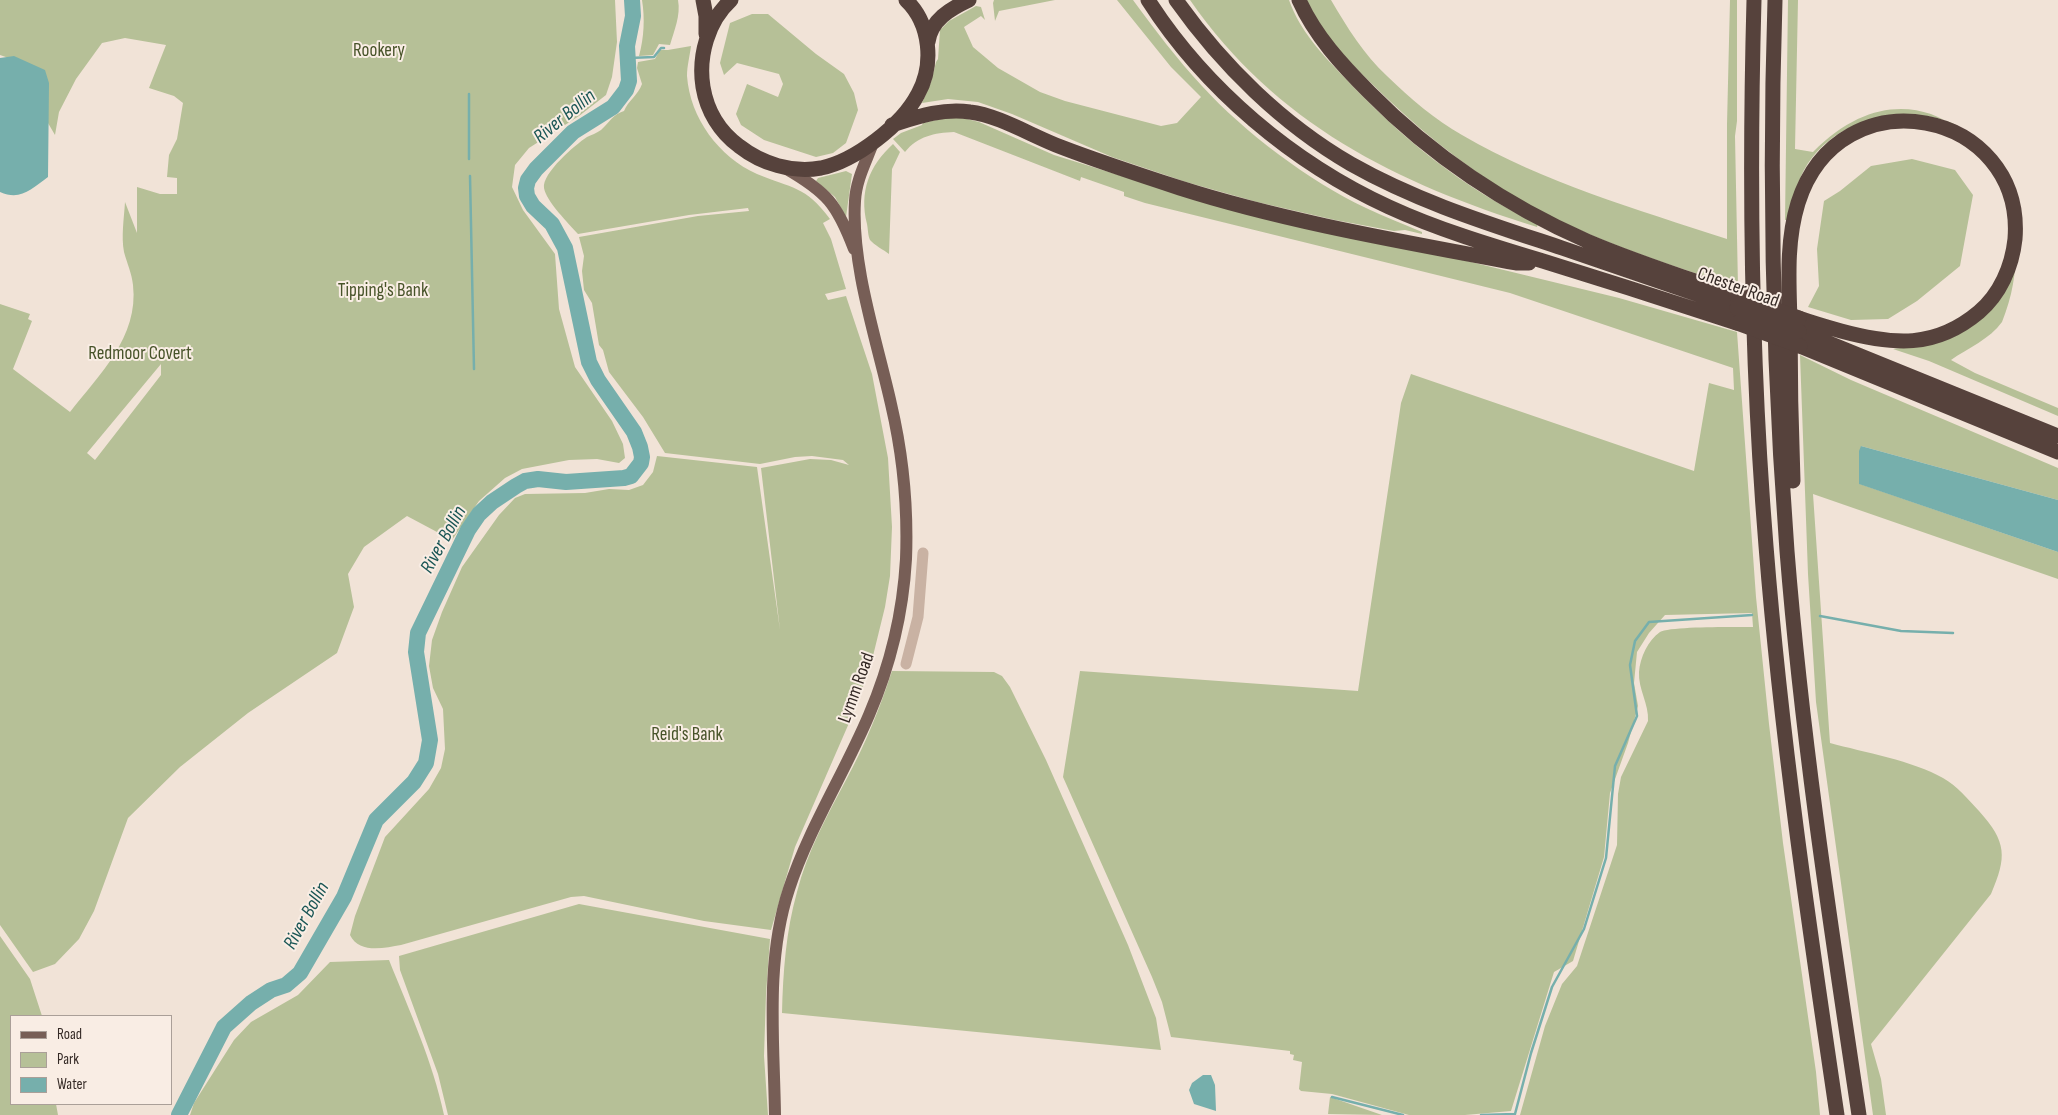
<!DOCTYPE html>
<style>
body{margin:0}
#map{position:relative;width:2058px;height:1115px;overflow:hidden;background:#f1e3d7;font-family:"Sofia Sans Condensed",sans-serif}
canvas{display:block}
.legend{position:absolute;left:10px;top:1015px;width:162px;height:90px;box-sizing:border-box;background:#f9ede4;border:1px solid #aa9f98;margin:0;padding:6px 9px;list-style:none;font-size:15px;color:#342925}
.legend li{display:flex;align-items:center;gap:10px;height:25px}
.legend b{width:25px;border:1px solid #aa9f98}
</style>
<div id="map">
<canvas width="2058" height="1115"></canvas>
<ul class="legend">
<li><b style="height:6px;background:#775e56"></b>Road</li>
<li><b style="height:14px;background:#b6c097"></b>Park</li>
<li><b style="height:14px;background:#76afac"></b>Water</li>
</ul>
</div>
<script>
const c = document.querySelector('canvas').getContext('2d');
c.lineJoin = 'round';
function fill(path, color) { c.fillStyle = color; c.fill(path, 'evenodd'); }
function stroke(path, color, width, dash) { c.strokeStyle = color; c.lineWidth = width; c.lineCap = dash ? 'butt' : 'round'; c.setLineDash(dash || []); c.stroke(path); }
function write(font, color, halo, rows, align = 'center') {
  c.font = font + ' "Sofia Sans Condensed",sans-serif'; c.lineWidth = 4; c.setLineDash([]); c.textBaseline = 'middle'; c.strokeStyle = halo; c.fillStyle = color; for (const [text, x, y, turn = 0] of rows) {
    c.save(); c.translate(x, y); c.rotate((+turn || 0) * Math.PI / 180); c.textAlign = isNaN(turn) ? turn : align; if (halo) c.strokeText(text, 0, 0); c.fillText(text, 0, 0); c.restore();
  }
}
const green = new Path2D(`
 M0 0H615L617 42 612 77 606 95 579 116 529 148 515 165 512 187 523 210 555 254 559 309 575 367 612 421 623 444 625 458 619 463 597 459 569 460 522 469 505 478 479 501 452 540 407 516 364 547 348 574 354 607 337 653 248 713 180 767 128 818 94 911 79 939 55 964 33 972 0 925V304L30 314 28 319 32 321 13 369 70 412C99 375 139 337 133 285 132 274 127 263 124 252 121 237 124 218 125 202L137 233V187L160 194H177V178L167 177 169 155 177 139 183 103 174 96 149 88 166 45 125 38 102 43 76 79 59 112 55 135 41 111 26 64 0 55ZM161 364V375L95 460 87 453Z
 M642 0H678C681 15 674 31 670 45L659 44 653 55 639 56C644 37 645 19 642 0Z
 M994 0H1055L999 11 995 21 993 3Z
 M1117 0H1133C1155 30 1177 59 1202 86 1245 133 1309 181 1366 208 1385 217 1404 224 1422 232V234L1405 230 1394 231 1335 220 1257 202 1186 182 1112 157 1012 114 978 102 948 99 922 103 931 82 936 62 938 59 940 30 949 21 976 6 981 7 985 20 981 16 964 27 973 47 998 68 1040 92 1065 101 1161 126 1177 123 1201 97 1171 67Z
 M1190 0H1289C1300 31 1322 54 1344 77 1400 137 1464 189 1538 224L1537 227C1396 183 1276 124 1190 0Z
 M1307 0H1331C1347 27 1364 55 1387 76 1410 98 1435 120 1462 135 1544 183 1636 209 1727 239V124L1730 0H1737V121L1735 136 1738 287C1663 263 1585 238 1517 198 1463 166 1413 125 1369 81 1346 58 1318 32 1307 0Z
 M1788 0H1798L1795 149 1813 152C1933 31 2058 191 2002 322 1990 339 1968 348 1951 360L1975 373 2058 408V416L1929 361 1893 349 1930 344 1997 301 2019 212C2005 192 1992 172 1978 152 1974 145 1969 136 1963 130 1952 119 1925 115 1910 115 1868 114 1825 132 1804 170 1796 186 1791 203 1787 220H1785Z
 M752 14H768L816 54 844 74 854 93 858 110 846 143 833 153 816 157 764 140 741 125 736 114 747 84 778 97 783 84 779 74 737 63 724 75 720 63 730 23Z
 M691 46C690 55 687 66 687 76 690 118 719 157 757 174 792 189 805 185 830 219L823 223 831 239 846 289 825 294 828 300 846 296 872 374 888 458 892 527 890 576 885 607 872 660 856 707 795 847 771 930 704 921 584 896 571 897 401 945C384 948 359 954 350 935L355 916 385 837 429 789 441 768 445 749 443 709 433 688 429 666 432 640 442 612 462 567 499 515 515 498 525 494 585 493 609 489 629 490 643 485 653 472 657 456 757 467 780 630 761 468 810 459 831 460 849 465 843 460 812 456 795 457 760 464 665 453 643 417 609 372 603 350 599 345 592 303 584 290 582 271 584 256 579 237 698 216 749 211 748 208 689 215 578 234C569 224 546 201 544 188 542 173 575 145 587 137 591 135 597 133 601 130 609 123 613 114 624 111 628 101 638 95 642 84L637 68 638 62 655 59 660 50H668Z
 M946 118H963L979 122 1054 155 1138 181 1619 298 1737 332 1756 597 1769 724 1783 843 1816 1072 1820 1115H1520L1545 1026 1562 984 1577 966 1617 845 1618 794 1621 777 1648 721C1649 704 1638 689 1639 672 1640 658 1648 640 1660 632 1670 626 1738 627 1753 627L1752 613 1665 615 1649 633 1637 652 1634 683 1638 706 1628 743 1610 793 1604 857 1573 961 1554 972 1511 1111 1465 1115H1409L1332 1094 1301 1091 1299 1089 1302 1062 1293 1060 1294 1055 1290 1054V1051L1171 1037 1162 1002 1152 977 1063 777 1080 671 1358 691 1401 403 1411 374 1694 471 1709 383 1734 390 1733 368 1510 293 1145 203 1124 196V192L1081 177 1080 181 954 132C934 133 918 136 905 152L893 139 901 133 922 125 923 123Z
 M893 144 900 152 892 169 889 254C884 250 874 245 870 240 868 236 868 229 867 224 859 192 869 166 893 144Z
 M1912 159 1955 170 1973 195 1960 266 1917 301 1888 319 1851 320 1808 307 1819 286 1817 249 1824 201 1840 191 1871 166Z
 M846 171 852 174 846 217 835 197 816 181 818 178Z
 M1800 355 1851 380 2058 468V500L1861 446 1860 484 2058 552V579L1813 494 1830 743C1863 752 1914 761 1943 778 1957 786 1968 799 1979 811 2007 842 2007 857 1991 894L1871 1044 1881 1079 1886 1115H1873L1816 702 1808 574Z
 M892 671 994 672 1002 676 1010 687 1046 760 1128 945 1156 1018 1161 1050 782 1013C783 972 786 931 797 892 807 852 827 816 846 780 865 745 880 708 892 671Z
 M579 904 770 939 766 994 764 1056 768 1115H448L438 1074 400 970 399 956Z
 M0 936 30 979 42 1016H11V1104H56L58 1115H0Z
 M389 960C409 1010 433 1062 444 1115H190L194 1103 234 1040 251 1022 298 995 330 962Z
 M1330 1097 1382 1115 1328 1114Z`);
const water = new Path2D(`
 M14 56 45 70 49 83 48 177C31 189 21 201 0 192V58Z
 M1861 446 2058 500V552L1859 484V451Z
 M1203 1075H1211L1215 1085 1216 1111 1194 1104 1189 1090 1192 1083Z`);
const stream = new Path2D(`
 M629 58 654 57 661 48H664
 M469 94V159
 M470 176 474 369
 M1820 616 1901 631 1953 633
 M1332 1097 1403 1115
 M1481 1115 1515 1114 1531 1053 1552 987 1584 929 1606 858 1615 766 1637 716 1630 665 1635 641 1649 622 1752 615`);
const river = new Path2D(`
 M179 1115 224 1027 251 1003 271 990 286 985 300 973 344 897 376 820 414 782 426 763 430 740 416 652 418 633 468 530 479 514 492 502 516 486 525 481 538 479 566 482 624 478 631 476 641 463 642 457 640 447 634 432 598 380 589 362 565 248 552 224 533 206 527 196 526 188 528 180 536 169 573 132 613 107 626 90 629 81 627 46 633 16 632 0`);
const street = new Path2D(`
 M906 664 918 617 923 553`);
const primary = new Path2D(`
 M785 168C827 192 837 204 854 249
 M775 1115C774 1041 765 961 789 889 809 828 844 774 869 715 890 666 903 612 906 559 908 507 903 455 891 404 877 341 851 265 855 201 856 180 866 162 873 143`);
const highway = new Path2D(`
 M703 0 706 16V34
 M731 0C708 21 698 56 703 87 707 111 720 132 739 146 762 164 792 173 821 168 855 161 902 125 918 94 934 65 931 24 906 0
 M1148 0C1205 89 1293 163 1389 207 1439 230 1493 246 1546 262 1610 282 1673 302 1737 323
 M1176 0C1222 65 1282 124 1351 164 1418 202 1490 224 1562 248 1620 268 1678 288 1737 308
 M1299 0C1315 36 1342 65 1370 93 1431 155 1507 206 1587 241 1636 262 1687 278 1736 295
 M1754 0C1749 182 1751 364 1766 546 1781 736 1809 926 1837 1115
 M1775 0C1769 183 1773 368 1787 551 1802 740 1831 928 1859 1115
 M928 42C931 20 950 9 969 0
 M892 125C917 117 942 108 970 112 998 115 1034 137 1061 147 1100 162 1140 175 1180 188 1287 222 1405 242 1516 263H1529
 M1799 331 2058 436
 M1800 346 2058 452
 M1793 481C1791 428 1790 375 1790 322 1789 282 1786 242 1798 203 1840 71 2025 110 2015 239 2012 267 2000 294 1979 312 1935 349 1893 345 1841 331 1827 327 1813 323 1799 318`);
const highwayBridge = new Path2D(`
 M1736 295 1799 318
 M1737 308 1799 331
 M1737 323 1800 346`);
const parkNames = [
 ["Rookery",379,51],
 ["Tipping's Bank",383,291],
 ["Redmoor Covert",140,354],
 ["Reid's Bank",687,735]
];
const streetNames = [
 ["Chester Road",1738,288,20],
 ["Lymm Road",857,688,-70]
];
const waterNames = [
 ["River Bollin",565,117,-39],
 ["River Bollin",444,540,-61],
 ["River Bollin",307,916,-61]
];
fill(green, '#b6c097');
fill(water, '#76afac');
stroke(stream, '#76afac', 2.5);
stroke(river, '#76afac', 16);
stroke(street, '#c9b2a3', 11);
stroke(primary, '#775e56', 12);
stroke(highway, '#56423c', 15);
stroke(highwayBridge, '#56423c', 15);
write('19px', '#475329', '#f9ede4', parkNames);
write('19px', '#342925', '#f9ede4', streetNames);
write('italic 20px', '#1a5655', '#f9ede4', waterNames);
</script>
